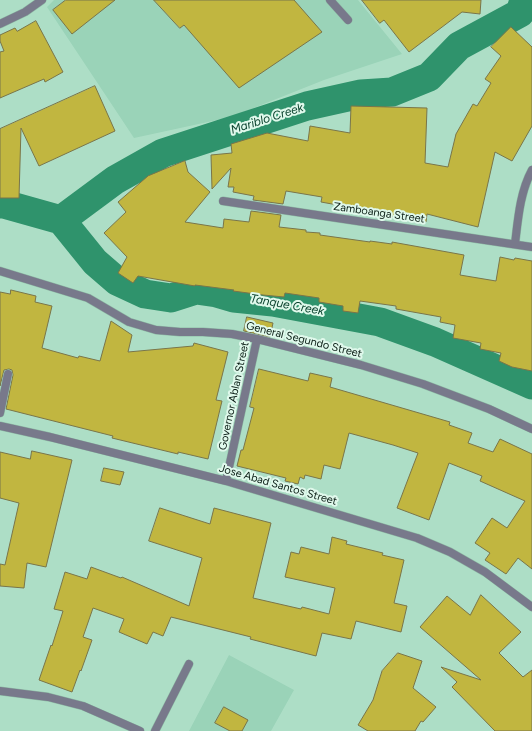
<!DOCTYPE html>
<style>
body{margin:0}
canvas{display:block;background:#addec6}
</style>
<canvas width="532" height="731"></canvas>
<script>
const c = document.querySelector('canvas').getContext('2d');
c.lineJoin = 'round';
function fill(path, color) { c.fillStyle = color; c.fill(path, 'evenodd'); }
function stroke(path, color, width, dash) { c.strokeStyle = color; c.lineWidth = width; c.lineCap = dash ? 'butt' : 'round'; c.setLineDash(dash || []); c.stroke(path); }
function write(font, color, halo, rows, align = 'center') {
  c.font = font + ' Figtree,sans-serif'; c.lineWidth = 4; c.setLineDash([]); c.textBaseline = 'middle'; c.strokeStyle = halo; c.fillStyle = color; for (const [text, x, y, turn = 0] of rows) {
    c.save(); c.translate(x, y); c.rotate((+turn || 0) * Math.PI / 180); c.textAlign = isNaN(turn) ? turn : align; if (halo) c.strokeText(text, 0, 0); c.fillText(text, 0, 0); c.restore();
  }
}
const built = new Path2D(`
 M54 0H358L402 54 324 80 231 117 134 138 47 7Z
 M229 655 294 690 271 731H189Z`);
const river = new Path2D(`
 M0 204H4L61 220
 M61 220 115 180 163 153 307 106 361 94 392 92 429 77 459 46 520 13 524 0
 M61 220 95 262 117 281 145 294 171 298 196 290 217 293 234 298 273 302 380 322 435 342 532 385`);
const building = new Path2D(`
 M66 0H115L72 34 53 10Z
 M154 0H294L322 32 239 88 184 25 180 28Z
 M362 0H481L480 14 462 12 409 52 384 20 380 23Z
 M36 21 63 72 45 82 44 79 0 98V52L4 51 0 41V35L15 28 17 31Z
 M511 27 532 47V126L512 161 495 152 478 227 427 214 426 222 365 212V210L321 202 322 197 286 191 283 204 253 200 254 196 233 192 234 187H228L231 168 212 189 211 155 232 153 231 144 267 133 308 141 310 126 350 133 351 106 427 108 425 163 448 167 456 134 473 104 477 106 491 83 485 79 501 56 491 47Z
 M95 86 115 131 39 166 21 128 19 198H0V129Z
 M185 161 188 172 210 192 185 222 223 228 224 219 249 222 251 211 281 215 279 227 306 230V232L320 233V235L370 242V241L392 244V242L464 255 460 275 496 281 500 257 514 260 515 258 532 261V371L512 367 499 361 501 353 480 349 481 343 453 338 455 325 440 322 441 317 396 309V306L360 301 358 313 343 311V306L319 302V298L285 293 284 297 263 295 233 291 234 290 195 285V286L138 276 133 283 118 273 127 257 104 233 126 212 118 202 148 176Z
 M11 290 36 296 35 302 52 306 42 348 78 358 79 356 100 361 111 321 132 335 128 352 193 346 194 343 228 352 216 400 222 401 208 459 178 452V454L112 438 113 436 6 409 13 375 12 370 9 369 4 370 0 386V292L10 294Z
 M247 317 273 323 270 337 244 331Z
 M259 369 308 381 310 373 332 378 330 387 450 422 449 425 472 433 468 443 493 452 500 439 532 454V569L518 558 506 574 485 560 490 553 475 543 492 518 507 528 525 501 480 481 482 476 449 463 429 520 397 508 418 453 393 445 349 433 340 469 324 465 321 479 305 475 304 479 300 477 298 484 285 481 286 478 237 466 241 450H243L254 408 250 407Z
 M32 451 72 460 46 567 27 563 24 588 0 586V564L5 565 19 503 0 498V452L30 459Z
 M104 468 124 472 120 485 101 481Z
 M160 508 210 524 214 508 271 523 253 598 301 609 302 607 329 614 335 588 285 577 291 552 299 554 301 547 329 554 332 537 347 541 346 544 383 553 382 555 404 560 394 603 407 606 401 632 356 621 351 639 322 633 316 656 250 639 251 637 171 617 163 636 153 632 147 644 119 632 124 619 93 608 83 637 92 640 81 671 80 670 72 692 39 680 51 645 52 646 63 611 54 609 65 572 87 579 91 567 121 578 122 577 189 606 202 558 149 541Z
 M481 595 521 632 499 653 523 677 532 670V731H495L452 687 457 682 441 667 481 680 420 627 447 596 470 615Z
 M398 653 422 661 413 688 436 707 423 722 421 721 415 731H368L358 725 373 700 382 671Z
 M224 707 248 720 242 731H230L215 723Z`);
const service = new Path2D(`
 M330 0 348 20
 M0 413 8 374
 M155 731 189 664`);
const minor = new Path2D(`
 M0 24 25 12 42 0
 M223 201 532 247
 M515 244C518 219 520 192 532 170
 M0 271 88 298 129 322 156 330 180 332H203L232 334 257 339 361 365 423 384 489 409 532 429
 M0 426 50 437 226 481 417 538 450 552 485 572 532 607
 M226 481 257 339
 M0 691 48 697 83 706 140 731`);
const streetNames = [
 ["Zamboanga Street",379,213,8],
 ["General Segundo Street",304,340,14],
 ["Governor Ablan Street",234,396,-78],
 ["Jose Abad Santos Street",278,485,16]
];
const waterNames = [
 ["Mariblo Creek",267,119,-18],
 ["Tanque Creek",287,305,10]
];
fill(built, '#9ad3b8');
stroke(river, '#2f936c', 29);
fill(building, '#c1b640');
stroke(building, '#79754a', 1);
stroke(service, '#8fbba6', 9);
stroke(minor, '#8fbba6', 9);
stroke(service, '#78798b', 8);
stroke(minor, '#78798b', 8);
write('11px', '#091c14', '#e0f9ec', streetNames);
write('italic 12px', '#0b432f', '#e0f9ec', waterNames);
</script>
